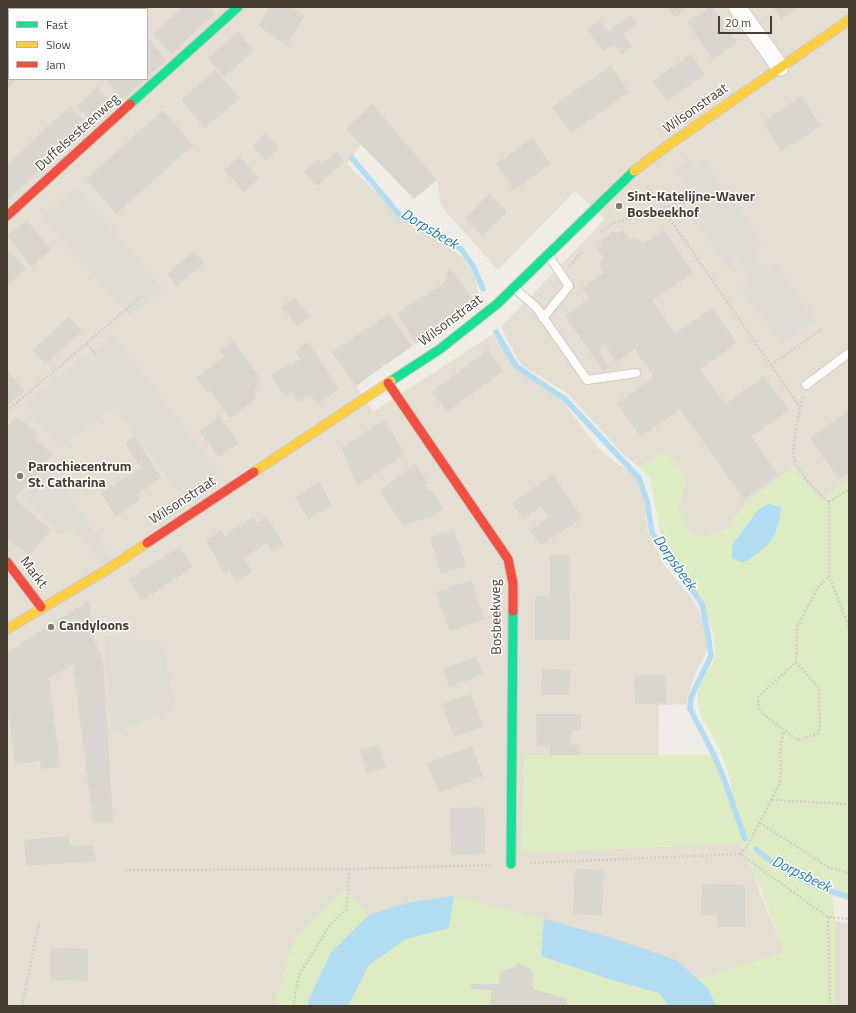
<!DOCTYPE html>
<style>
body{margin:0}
#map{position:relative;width:856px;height:1013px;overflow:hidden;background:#f0ede6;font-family:"Titillium Web",sans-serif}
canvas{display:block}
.frame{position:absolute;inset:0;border:8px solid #463d33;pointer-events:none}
.legend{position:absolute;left:8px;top:8px;width:140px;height:72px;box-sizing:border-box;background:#fff;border:1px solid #b5b1ad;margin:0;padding:5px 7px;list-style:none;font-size:12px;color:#463d33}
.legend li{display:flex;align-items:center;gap:8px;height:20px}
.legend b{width:20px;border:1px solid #b5b1ad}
.scale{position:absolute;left:718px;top:16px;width:54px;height:18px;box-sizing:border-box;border:2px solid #463d33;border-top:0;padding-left:5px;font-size:12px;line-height:14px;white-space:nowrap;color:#463d33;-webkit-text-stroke:3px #fff;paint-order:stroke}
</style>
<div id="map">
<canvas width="856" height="1013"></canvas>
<div class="frame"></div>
<ul class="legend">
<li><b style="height:5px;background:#16e098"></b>Fast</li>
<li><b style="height:5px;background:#ffcf43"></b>Slow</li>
<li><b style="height:5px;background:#f24e42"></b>Jam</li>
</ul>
<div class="scale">20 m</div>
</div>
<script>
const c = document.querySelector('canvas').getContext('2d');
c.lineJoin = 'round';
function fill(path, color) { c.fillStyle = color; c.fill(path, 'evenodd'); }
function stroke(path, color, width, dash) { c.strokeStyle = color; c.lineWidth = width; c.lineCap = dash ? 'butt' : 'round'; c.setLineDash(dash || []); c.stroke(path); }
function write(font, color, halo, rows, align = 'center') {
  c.font = font + ' "Titillium Web",sans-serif'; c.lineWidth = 3; c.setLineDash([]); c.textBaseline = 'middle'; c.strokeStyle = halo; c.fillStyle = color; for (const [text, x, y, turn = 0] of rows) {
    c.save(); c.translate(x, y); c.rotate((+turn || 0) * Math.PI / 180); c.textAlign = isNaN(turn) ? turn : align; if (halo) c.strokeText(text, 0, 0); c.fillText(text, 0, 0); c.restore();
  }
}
const residential = new Path2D(`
 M7 7H849V614L820 499 794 467 746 502 729 527 704 538 690 533 678 509 687 477 664 452 639 467 624 455 567 393 523 366 518 360 501 327 605 219 575 191 498 270 441 206 437 180 380 117 347 164 407 222 414 224 444 243 463 258 474 275 480 297 356 386 373 412 493 334 515 367 563 402 598 448 615 462 639 478 644 501 648 533 664 565 690 596 699 610 705 628 707 651 694 676 688 696 687 704 659 705 658 755H525L521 851 557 852 740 843 752 868 762 899 783 948 813 1006H7ZM9 9H147V79H9Z
 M825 920 849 923V1006H822Z`);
const green = new Path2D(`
 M664 452 676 462 687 477 679 509 690 533 704 538 729 527 746 502 794 467 820 499 849 479V897L831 892 835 921V1006H716L708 988 698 979 781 953 783 948 752 868 740 843 557 852 521 851 525 755H714L724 788 735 810 729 775 720 750 702 718 698 704V692L700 686 715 657V647L712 630 702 604 660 532 650 478 639 467Z
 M344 890 369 915 331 952 308 1002V1006H276V999L293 941Z
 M454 896 544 919 541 956 609 979 659 993 669 1006H348L369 965 406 939 449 928Z`);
const parking = new Path2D(`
 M687 158 693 167 704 159 763 243 752 251 765 269 776 263 817 321 781 345 740 288 751 279 737 260 727 267 688 212 699 204 673 168Z
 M76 187 165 290 130 316 40 217Z
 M113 334 220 473 184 500 114 408 59 449 24 403Z
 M49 463 113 558 105 571 75 528 59 535 21 497Z
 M104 636 162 642 176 709 112 733Z`);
const water = new Path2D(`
 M768 504 781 507C779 536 769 549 742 563L732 558V545L758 510Z
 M454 896 449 928 406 939 369 965 348 1006H308V1002L331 952 369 915 407 903Z
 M544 919 609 937 676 960 708 988 716 1006H669L659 993 609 979 541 956Z`);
const stream = new Path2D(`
 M352 158 402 218 430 229 461 249 473 266 483 289
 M496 332 516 366 566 400 639 478 647 501 652 533 702 604 708 634 711 656 691 697 690 709 714 755 724 779 745 839
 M756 849C781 872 817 888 849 897`);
const building = new Path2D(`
 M182 7H209L215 13 172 54 153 35Z
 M270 7H290L305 16 287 45 258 26Z
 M667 7H690L674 17Z
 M710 7H712L737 43 712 59 687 22Z
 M773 7H798L781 19Z
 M631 15 638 24 623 34 632 47 622 55 614 44 603 51 587 29 599 20 608 32Z
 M238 32 254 51 224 77 208 58Z
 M149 39 167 60 147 77V41Z
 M691 54 705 74 667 101 653 81Z
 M9 65V79H17L7 89V67Z
 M611 66 629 92 571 133 552 107Z
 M215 70 240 98 205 128 181 100Z
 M105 79H145L123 99Z
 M97 87 112 104 92 122 77 106Z
 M802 96 821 126 781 151 763 122Z
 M372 104 437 180 414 199 346 129Z
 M70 106 88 125 7 201V165Z
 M163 110 193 145 116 214 86 179Z
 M265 133 279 147 266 160 253 147Z
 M532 138 551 164 514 190 496 164Z
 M337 151 344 162 317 186 304 172 318 159 322 164Z
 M239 157 259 178 244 192 224 170Z
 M489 194 507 211 483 236 465 219Z
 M27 220 51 250 31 267 7 236Z
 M623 230 630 240 632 238 638 239 643 244 664 230 693 273 652 300 675 334 712 308 737 343 700 369 725 404 764 376 789 410 751 436 778 475 744 499 680 409 641 437 617 403 654 377 635 349 617 362 605 345 598 350 609 368 604 372 565 316 590 298 582 287 603 273 600 266 601 260 604 258 597 248 603 244 601 240 614 231 617 234Z
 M7 249 26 269 7 286Z
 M194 251 204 263 177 286 167 274Z
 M449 266 474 302 416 344 397 313 445 283Z
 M294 297 310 316 298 326 281 307Z
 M389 314 412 346 386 365 384 362 380 364 382 367 356 386 332 352Z
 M69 317 82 331 45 364 32 350Z
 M233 341 261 379 254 391 256 399 230 418 210 390 207 393 196 378 224 357 219 351Z
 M308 342 339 389 317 404 310 395 299 402 291 392 285 396 271 375 288 363 290 366 301 359 295 350Z
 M488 350 503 371 447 412 432 392Z
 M7 370 24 391 7 406Z
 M849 411V473L839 479 810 438Z
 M219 416 239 443 219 457 199 431Z
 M17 417 37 433 35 439 53 454 15 499 51 530 29 556 7 538V426Z
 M384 420 405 454 357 486 342 448Z
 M135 437 161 478 137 494 140 500 116 516 101 493 141 468 125 443Z
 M416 464 428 483 425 485 431 492 432 491 443 508 434 515 403 526 380 490Z
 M553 475 582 518 541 545 530 530 549 517 541 507 523 519 512 503Z
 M319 482 332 505 308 519 295 497Z
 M254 517 257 523 267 517 284 545 273 551 267 543 252 552 253 553 244 558 252 572 236 582 229 570 224 573 206 540 222 531 225 537 227 535V533Z
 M454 530 466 566 441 574 430 537Z
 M180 547 193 567 142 601 129 579Z
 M550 555H569L570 640H535V596H550Z
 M471 580 484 619 450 631 436 592Z
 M89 600 94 641 103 659 113 821 93 823 73 664 49 678 60 767 41 769 40 761 15 764 9 717H7V653Z
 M476 657 483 674 449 687 443 669Z
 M542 669 570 670 569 695H541Z
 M634 675H665L666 703 635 704Z
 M471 694 483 727 454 737 442 704Z
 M536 714H581V730H572L571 745H580V755H550V747H537Z
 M379 745 386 768 367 773 360 750Z
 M472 746 483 776 439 793 427 763Z
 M484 807 485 854 451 855 450 808Z
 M69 836 70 846 94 845 96 861 26 866 24 840Z
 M575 869 604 870 602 915 573 914Z
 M702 884 745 885V927H717V915H701Z
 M50 948 88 949V981L50 980Z
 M519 963 530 969 533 972V989L565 998 567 1000V1006H490L491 990 471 989V984H499L500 974 503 971 512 968Z`);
const path = new Path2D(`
 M647 186 800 407
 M601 232 613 223 703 196
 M570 266 582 251
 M87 344 96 355
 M771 365 822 329
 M803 397C799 413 790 447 795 462 802 478 816 491 829 502V576L849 627
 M7 411 142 296
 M829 502 849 489
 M796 662 819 688 820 723 819 733 797 740 759 711 758 697 796 662 797 627 818 587 829 576
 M771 800 780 783 781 769 780 747 784 731
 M760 823 828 867 849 873
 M740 854 747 847 771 800 849 804
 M530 863 740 854 828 917 849 919
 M125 870 349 869 491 865
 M828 917 830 1006
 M22 1006 39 923
 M293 1006 299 975 330 925 347 909 349 869`);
const lane = new Path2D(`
 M514 288 536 307 587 380 636 373
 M543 318 569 286 548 255
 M806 385 849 353`);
const street = new Path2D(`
 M737 7 780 67`);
const fast = new Path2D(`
 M130 104 238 7
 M391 381 440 349 497 304 634 171
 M511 864 513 611`);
const slow = new Path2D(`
 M634 171 670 144 849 20
 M254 472 391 381
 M7 629 105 571 147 543`);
const jam = new Path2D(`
 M7 216 130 104
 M388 383 508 559 513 583V611
 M147 543 254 472
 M7 562 41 607`);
const markers = [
 [619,206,4,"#827b72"],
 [20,476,4,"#827b72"],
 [51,627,4,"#827b72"]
];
const streetNames = [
 ["Wilsonstraat",696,109,-35],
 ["Duffelsesteenweg",78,133,-42],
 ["Wilsonstraat",451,321,-37],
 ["Wilsonstraat",183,501,-33],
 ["Markt",33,573,53],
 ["Bosbeekweg",497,617,-91]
];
const poiNames = [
 ["Sint-Katelijne-Waver",627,198],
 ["Bosbeekhof",627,214],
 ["Parochiecentrum",28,468],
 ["St. Catharina",28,484],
 ["Candyloons",59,627]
];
const waterNames = [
 ["Dorpsbeek",429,230,31],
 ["Dorpsbeek",674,563,55],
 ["Dorpsbeek",801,875,26]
];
fill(residential, '#e5ded3');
fill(green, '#deecc3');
fill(parking, '#dfdcd6');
fill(water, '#b2dcf2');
stroke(stream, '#b2dcf2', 5.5);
fill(building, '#d9d5cf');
stroke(lane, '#cecac4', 10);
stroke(street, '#cecac4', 19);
stroke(fast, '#d0cabd', 11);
stroke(slow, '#d0cabd', 11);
stroke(jam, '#d0cabd', 11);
stroke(path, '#d1cdc9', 2.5, [2, 2]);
stroke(lane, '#fdfcfb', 8);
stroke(street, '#fdfcfb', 17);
stroke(fast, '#16e098', 9);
stroke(slow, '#ffcf43', 9);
stroke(jam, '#f24e42', 9);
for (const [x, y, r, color] of markers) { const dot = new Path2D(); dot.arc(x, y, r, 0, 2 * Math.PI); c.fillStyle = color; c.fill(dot); stroke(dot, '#fff', 1.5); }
write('14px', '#463d33', '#fff', streetNames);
write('bold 14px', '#463d33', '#fff', poiNames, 'left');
write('italic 15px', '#217bb2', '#fff', waterNames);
</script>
